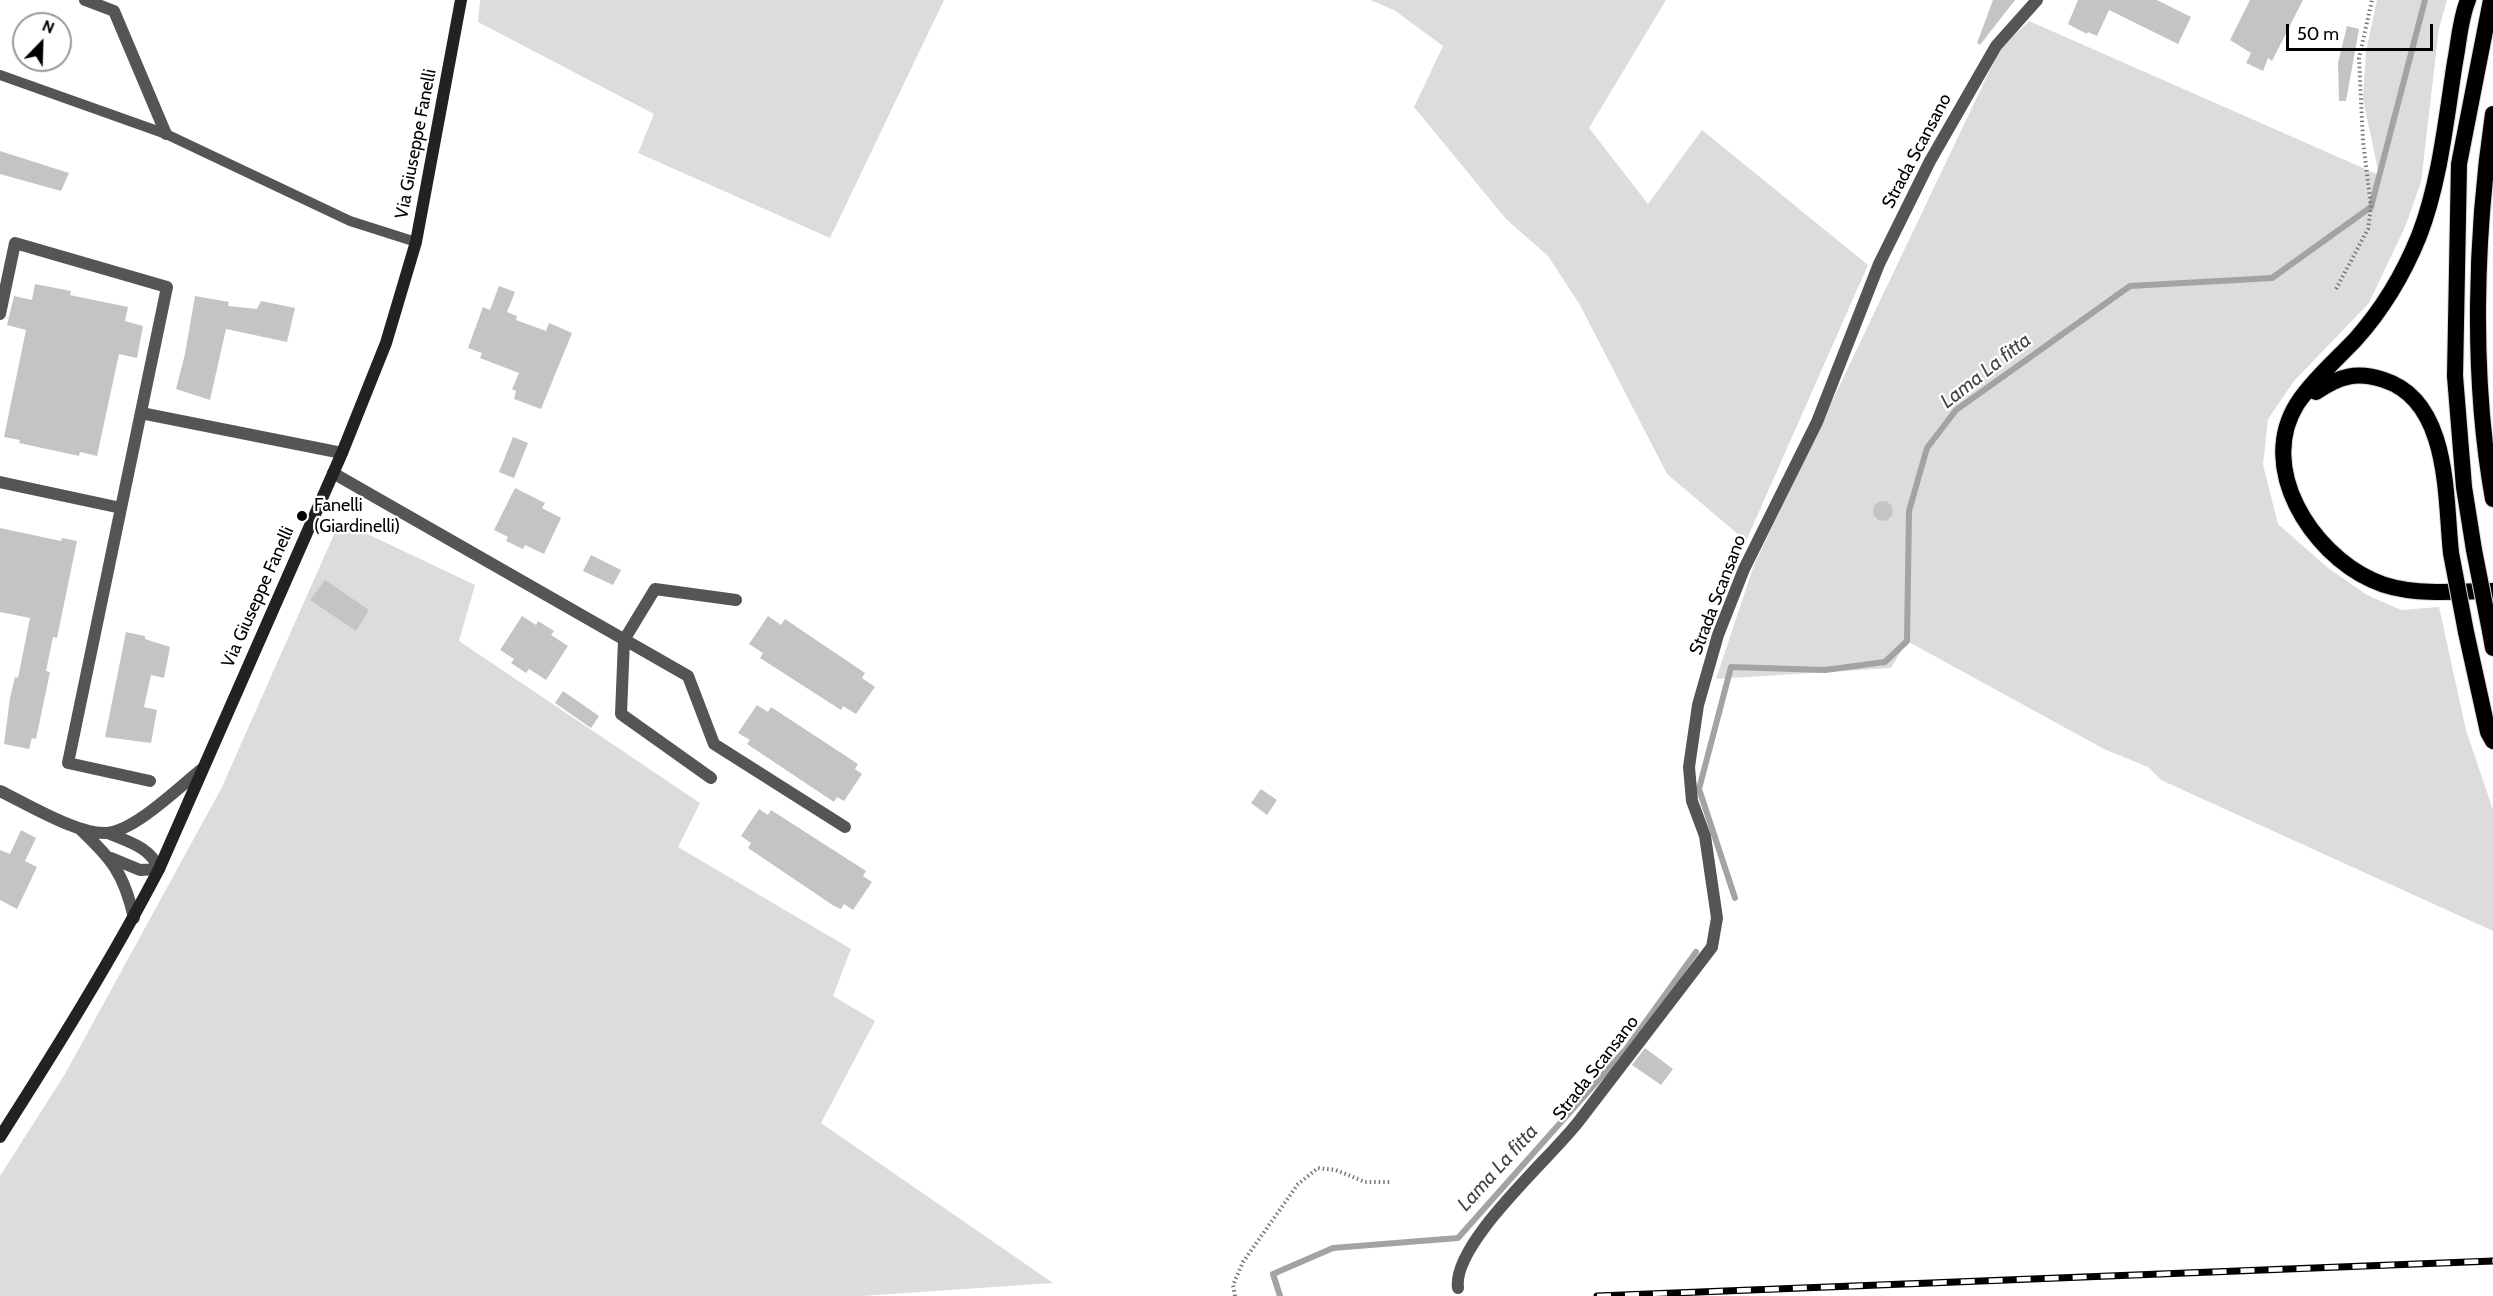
<!DOCTYPE html>
<style>
body{margin:0}
#map{position:relative;width:2493px;height:1296px;overflow:hidden;background:#fff;font-family:Cabin,sans-serif}
canvas{display:block}
.north{position:absolute;left:12px;top:12px;width:60px;height:60px;box-sizing:border-box;background:#fff;border:2px solid #999;border-radius:50%;rotate:23deg;font-size:16px;font-weight:700;line-height:24px;text-align:center;color:#000}
.north::after{content:'';display:block;margin:auto;width:21px;height:27px;background:#000;clip-path:polygon(50% 0,100% 100%,50% 72%,0 100%)}
.scale{position:absolute;left:2286px;top:24px;width:147px;height:27px;box-sizing:border-box;border:3px solid #000;border-top:0;padding-left:8px;font-size:18px;line-height:21px;white-space:nowrap;color:#000;-webkit-text-stroke:4px #fff;paint-order:stroke}
</style>
<div id="map">
<canvas width="2493" height="1296"></canvas>
<div class="north">N</div>
<div class="scale">50 m</div>
</div>
<script>
const c = document.querySelector('canvas').getContext('2d');
c.lineJoin = 'round';
function fill(path, color) { c.fillStyle = color; c.fill(path, 'evenodd'); }
function stroke(path, color, width, dash) { c.strokeStyle = color; c.lineWidth = width; c.lineCap = dash ? 'butt' : 'round'; c.setLineDash(dash || []); c.stroke(path); }
function write(font, color, halo, rows, align = 'center') {
  c.font = font + ' Cabin,sans-serif'; c.lineWidth = 4.5; c.setLineDash([]); c.textBaseline = 'middle'; c.strokeStyle = halo; c.fillStyle = color; for (const [text, x, y, turn = 0] of rows) {
    c.save(); c.translate(x, y); c.rotate((+turn || 0) * Math.PI / 180); c.textAlign = isNaN(turn) ? turn : align; if (halo) c.strokeText(text, 0, 0); c.fillText(text, 0, 0); c.restore();
  }
}
const green = new Path2D(`
 M480 0H944L830 238 638 153 654 114 478 22Z
 M1370 0H1666L1589 128 1648 204 1702 130 1868 265 1746 541 1667 474 1580 305 1548 256 1506 219 1414 107 1443 46 1394 10Z
 M2377 0H2447L2439 28 2421 182 2405 227 2369 303 2294 381 2268 419 2263 465 2278 524 2328 568 2367 595 2401 610 2439 607 2466 730 2493 810V931L2161 780 2148 767 2104 749 1907 641 1891 668 1716 679 1754 565 2000 49 2029 21 2379 175 2363 99 2366 52Z
 M340 521 475 585 459 641 700 803 678 847 851 949 833 996 875 1021 821 1123 1053 1283 862 1296H0V1176L65 1074 221 789Z`);
const stream = new Path2D(`
 M1735 898 1699 789 1731 667 1825 670 1885 662 1907 641 1909 511 1927 448 1956 410 2130 286 2272 278 2371 207 2425 0
 M1280 1296 1273 1274 1333 1248 1458 1238 1626 1049 1696 952`);
const building = new Path2D(`
 M1993 0H2015L1980 45 1977 43Z
 M2078 0H2157L2191 17 2178 44 2109 10 2097 36 2088 32 2087 34 2068 24Z
 M2250 0H2303L2272 61 2268 58 2263 71 2246 63 2251 53 2230 40Z
 M2347 26 2359 29 2346 101H2339L2338 63Z
 M0 151 69 173 61 191 0 174Z
 M35 284 71 291 70 295 128 307 125 321 143 326 137 358 119 354 97 456 80 452 79 456 19 443 20 440 4 437 26 330 7 325 14 296 32 300Z
 M499 286 515 292 507 312 517 316 516 320 546 331 549 323 572 333 541 409 514 399 516 391 512 389 519 373 480 358 482 353 468 348 483 307 490 310Z
 M195 296 229 302 228 306 257 309 261 301 295 308 287 342 226 329 210 400 176 389 185 354Z
 M513 437 528 443 514 478 499 472Z
 M515 488 545 503 542 508 561 518 544 554 525 545 523 549 506 541 508 537 494 530Z
 M1873 511a10 10 0 1 1 20 0a10 10 0 1 1-20 0Z
 M0 528 61 541 62 538 77 541 57 638 53 637 46 671 50 672 36 739 32 738 29 749 4 744 10 698 15 677 18 678 30 618 0 612Z
 M591 555 621 570 613 585 583 571Z
 M325 580 369 610 356 631 310 600Z
 M522 616 536 625 538 621 554 631 551 635 568 646 546 680 529 669 526 673 511 663 514 659 500 650Z
 M768 616 781 625 785 619 865 673 862 678 875 687 856 714 843 706 841 710 760 658 763 653 749 644Z
 M126 632 145 636V639L170 647 164 678 151 675 144 707 157 710 151 743 105 737Z
 M563 691 599 716 591 728 555 703Z
 M757 705 768 712 771 707 858 764 855 769 862 774 844 801 837 797 834 802 747 744 750 740 738 733Z
 M1261 789 1277 800 1267 815 1251 803Z
 M759 809 768 815 771 810 866 871 863 876 872 882 853 910 844 904 841 909 834 906 748 848 751 843 741 836Z
 M21 830 36 838 25 861 37 867 17 909 0 900V850L10 854Z
 M1645 1048 1673 1069 1661 1085 1632 1065Z`);
const path = new Path2D(`
 M2336 289 2368 229 2371 207 2363 141 2359 58 2372 0
 M1235 1296 1233 1285 1243 1262 1298 1184 1318 1168 1336 1170 1365 1182H1390`);
const service = new Path2D(`
 M0 75 166 134 350 221 416 242`);
const minor = new Path2D(`
 M85 0 114 11 166 134
 M0 314 15 243 167 287 68 763 150 781
 M141 413 342 453
 M333 473 688 676 714 744 845 827
 M0 482 121 508
 M711 778 621 714 624 640 655 589 736 600
 M0 791C27 804 78 835 107 833 136 830 179 787 202 769
 M79 828C111 858 124 873 134 918
 M108 833C129 842 150 847 159 869L140 870 111 858
 M1458 1288C1452 1243 1551 1158 1579 1121 1623 1063 1668 1005 1712 947L1717 918 1705 836 1692 801 1689 767 1698 705 1718 635 1744 569 1817 422 1879 264 1930 161 1996 46 2037 0`);
const secondary = new Path2D(`
 M0 1137C56 1049 111 961 159 869L342 453 386 343 416 242 461 0`);
const trunk = new Path2D(`
 M2468 0C2460 19 2459 42 2455 62 2446 119 2440 182 2419 236 2404 273 2382 310 2355 340 2336 360 2312 381 2297 404 2257 468 2311 552 2372 580 2408 597 2454 591 2493 591
 M2493 114C2475 236 2471 377 2493 499
 M2316 392C2339 376 2357 371 2384 380 2450 401 2445 497 2451 553
 M2474 550 2464 487 2455 376 2459 164 2491 0
 M2490 631 2493 648
 M2466 632 2488 732 2493 741`);
const rail = new Path2D(`
 M1597 1296 2493 1261`);
const trunkBridge = new Path2D(`
 M2474 550 2490 631
 M2451 553 2466 632`);
const markers = [
 [302,516,6,"#000"]
];
const streetNames = [
 ["Via Giuseppe Fanelli",416,144,-79],
 ["Strada Scansano",1917,151,-62],
 ["Strada Scansano",1718,595,-69],
 ["Via Giuseppe Fanelli",258,597,-66],
 ["Strada Scansano",1596,1068,-52]
];
const poiNames = [
 ["Fanelli",314,506],
 ["(Giardinelli)",314,527]
];
const waterNames = [
 ["Lama La fitta",1986,371,-38],
 ["Lama La fitta",1498,1168,-48]
];
fill(green, '#dcdcdc');
stroke(stream, '#a3a3a3', 6);
fill(building, '#c4c4c4');
stroke(trunk, '#dbdbdb', 18);
stroke(path, '#777', 4, [1.5, 3]);
stroke(service, '#555', 10);
stroke(minor, '#555', 12);
stroke(secondary, '#222', 12);
stroke(trunk, '#000', 16);
stroke(rail, '#000', 7);
stroke(rail, '#fff', 4.5, [14]);
stroke(trunkBridge, '#dbdbdb', 18, []);
stroke(trunkBridge, '#000', 16);
for (const [x, y, r, color] of markers) { const dot = new Path2D(); dot.arc(x, y, r, 0, 2 * Math.PI); c.fillStyle = color; c.fill(dot); stroke(dot, '#fff', 2); }
write('18px', '#000', '#fff', streetNames);
write('18px', '#000', '#fff', poiNames, 'left');
write('italic 20px', '#444', '#fff', waterNames);
</script>
